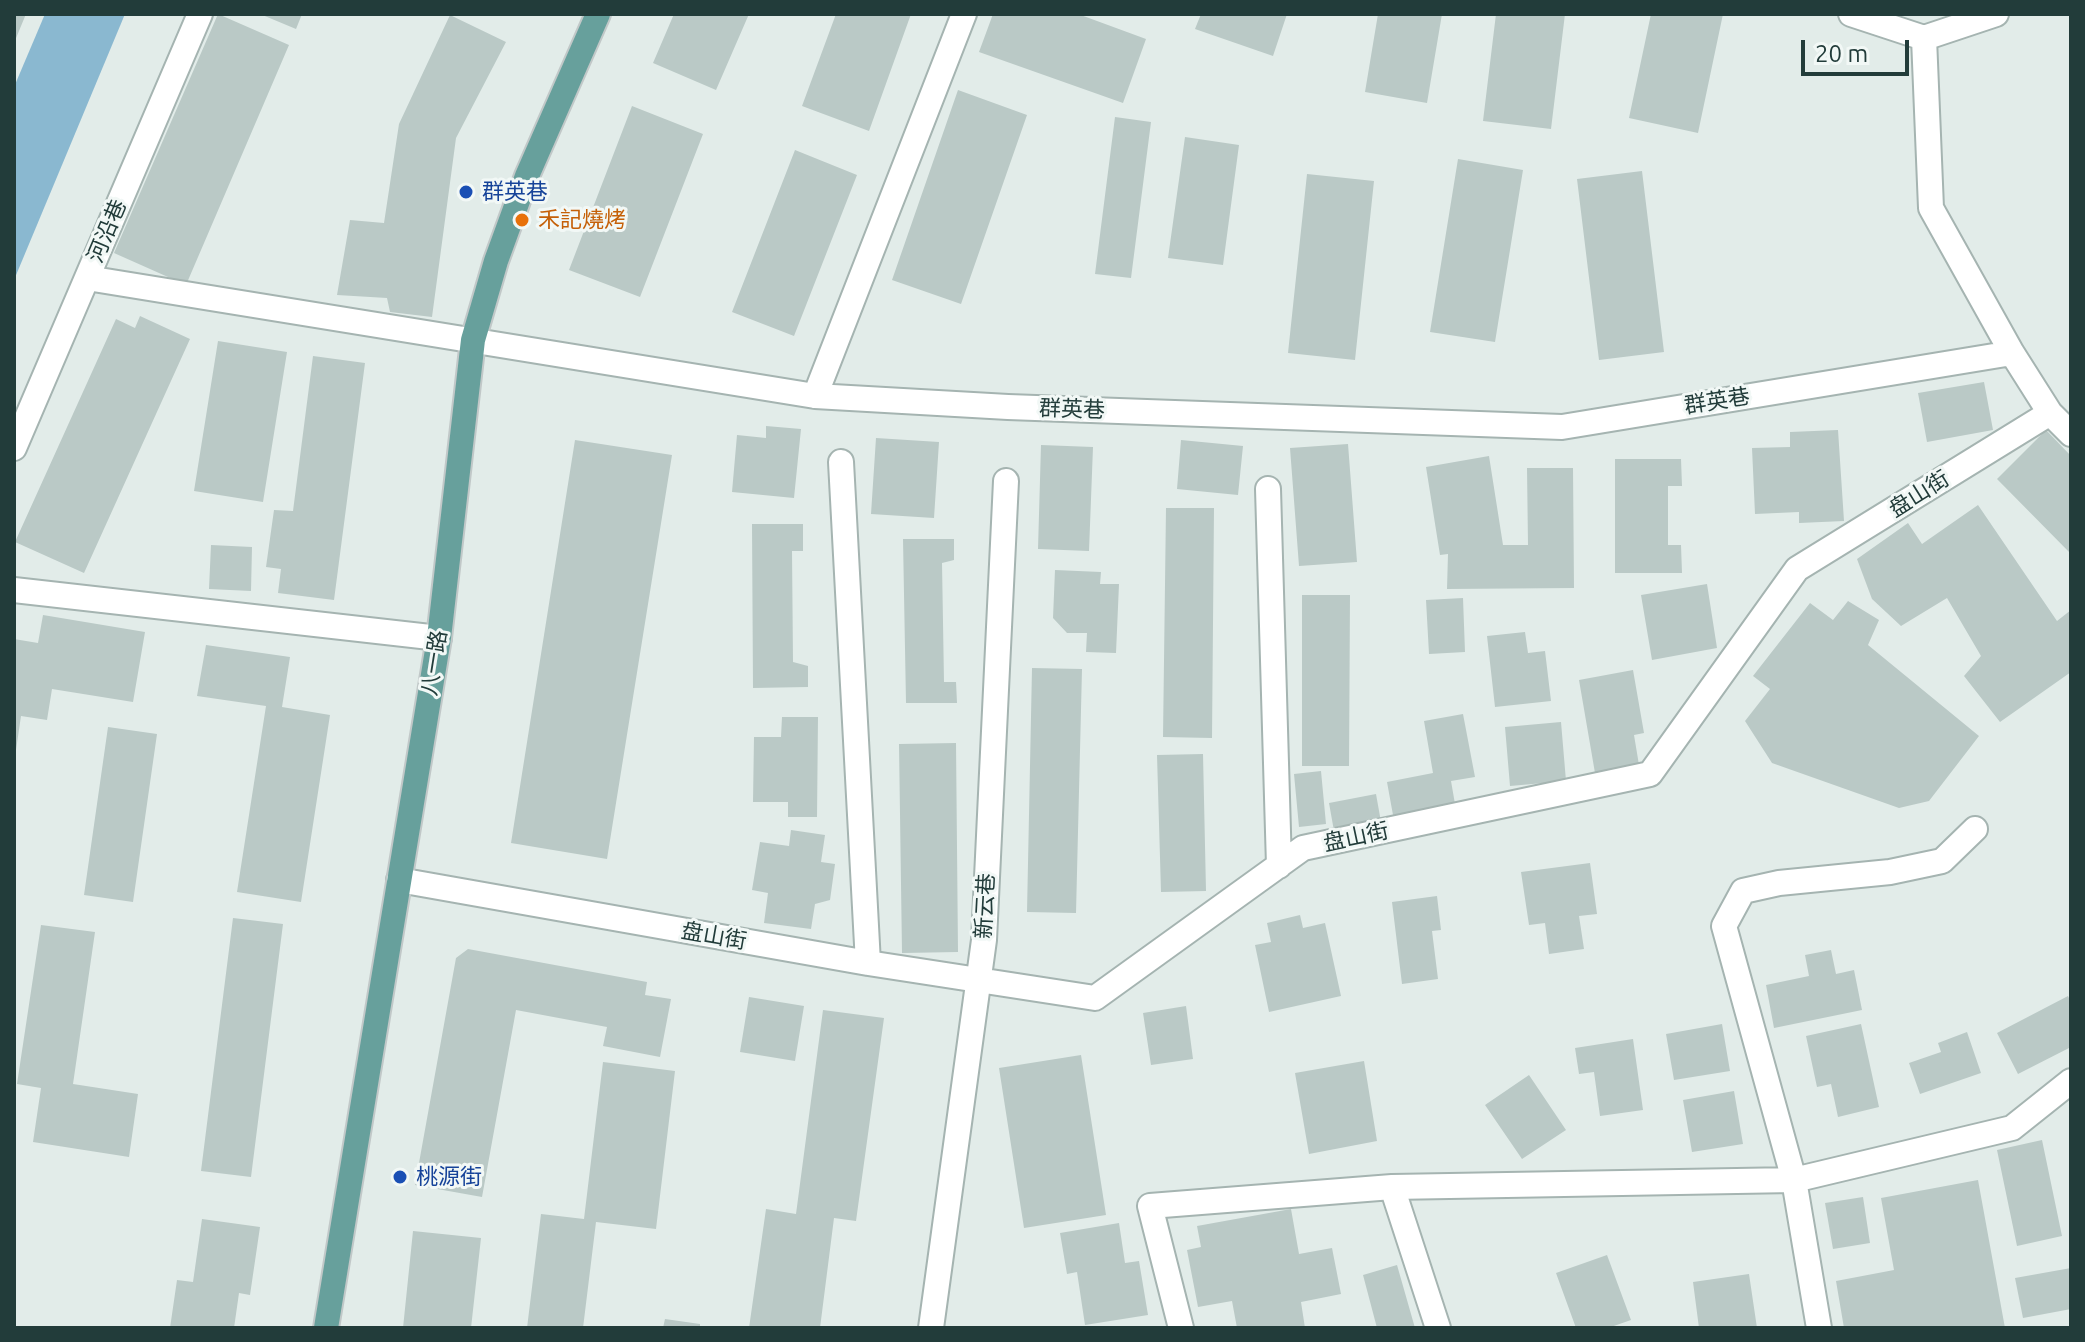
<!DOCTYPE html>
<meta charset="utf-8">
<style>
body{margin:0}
#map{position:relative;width:2085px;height:1342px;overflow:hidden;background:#e2ece9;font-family:Ubuntu,sans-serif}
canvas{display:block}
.frame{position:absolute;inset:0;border:16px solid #223c3a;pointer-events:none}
.scale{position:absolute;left:1801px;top:40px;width:108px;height:36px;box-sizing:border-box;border:4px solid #223c3a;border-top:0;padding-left:10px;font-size:24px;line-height:28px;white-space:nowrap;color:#223c3a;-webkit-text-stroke:6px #f2f8f6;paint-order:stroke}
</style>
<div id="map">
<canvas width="2085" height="1342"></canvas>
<div class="frame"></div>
<div class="scale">20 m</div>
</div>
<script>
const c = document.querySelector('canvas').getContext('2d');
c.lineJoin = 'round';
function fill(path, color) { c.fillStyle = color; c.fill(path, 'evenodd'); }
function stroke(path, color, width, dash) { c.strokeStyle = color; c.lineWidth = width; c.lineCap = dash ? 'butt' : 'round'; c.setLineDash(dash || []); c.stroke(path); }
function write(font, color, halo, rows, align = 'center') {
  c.font = font + ' Ubuntu,"Noto Sans SC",sans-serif'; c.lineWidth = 6; c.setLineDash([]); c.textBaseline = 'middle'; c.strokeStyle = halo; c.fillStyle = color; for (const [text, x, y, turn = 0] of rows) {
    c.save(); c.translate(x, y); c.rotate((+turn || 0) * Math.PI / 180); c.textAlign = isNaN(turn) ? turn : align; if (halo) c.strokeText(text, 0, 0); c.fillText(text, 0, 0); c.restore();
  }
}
const water = new Path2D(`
 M45 14H125L14 280V87Z`);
const building = new Path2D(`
 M14 14H26L14 43Z
 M218 14 289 45 186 285 114 253Z
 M260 14H302L296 29Z
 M674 14H749L716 90 653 63Z
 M836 14H911L869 131 802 106Z
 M993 14H1078L1146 39 1123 103 979 52Z
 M1201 14H1287L1273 56 1195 29Z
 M1378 14H1442L1427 103 1365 92Z
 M1496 14H1565L1551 129 1483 121Z
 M1651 14H1723L1698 133 1629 118Z
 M450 15 506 42 456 138 432 317 390 312 387 298 337 295 350 220 384 223 399 124Z
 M958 90 1027 115 961 304 892 280Z
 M632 106 703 134 640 297 569 270Z
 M1115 117 1151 122 1131 278 1095 274Z
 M1185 137 1239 145 1223 265 1168 258Z
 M795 150 857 175 794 336 732 312Z
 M1458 159 1523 170 1495 342 1430 332Z
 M1642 171 1664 352 1599 360 1577 179Z
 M1307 174 1374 181 1355 360 1288 353Z
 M140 316 190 339 84 573 15 542 116 319 135 328Z
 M218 341 287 352 263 502 194 491Z
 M313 356 365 363 334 600 278 593 281 569 266 567 274 510 293 511Z
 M1984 382 1993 430 1927 442 1918 393Z
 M766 426 801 429 794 498 732 492 737 435 766 438Z
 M1838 430 1844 521 1799 523V512L1755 514 1752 448 1790 447V432Z
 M2046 430 2071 456V554L1997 479Z
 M876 438 939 442 934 518 871 514Z
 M575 440 672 455 607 859 511 843Z
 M1181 440 1243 446 1238 495 1177 489Z
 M1348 444 1357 562 1299 566 1290 448Z
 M1041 445 1093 447 1089 551 1038 549Z
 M1489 456 1503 545H1528L1527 468H1573L1574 588 1447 589 1448 554 1440 555 1426 467Z
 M1615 459H1681L1682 486H1668V545H1681L1682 573H1615Z
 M1978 505 2057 621 2071 610V672L2000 722 1964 676 1981 656 1947 598 1901 626 1872 599 1857 559 1908 523 1922 544Z
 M1166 508H1214L1212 738 1163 737Z
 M752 524H803V551H792L793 662 808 666V687L753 688Z
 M903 539H954V560L942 563 944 682H956L957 703H906Z
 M211 545 252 547 251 591 209 589Z
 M1055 570 1101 572 1100 584H1119L1116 653 1086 652 1087 633H1067L1053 618Z
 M1707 584 1717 648 1652 660 1641 595Z
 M1302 595H1350L1349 766H1302Z
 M1463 598 1465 652 1429 654 1426 600Z
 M1848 601 1879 620 1868 645 1979 736 1929 801 1899 808 1772 763 1745 721 1770 689 1753 676 1810 603 1833 620Z
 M43 615 145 632 133 702 52 689 47 720 21 716 16 750 14 749V639L38 643Z
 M1525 632 1528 653 1545 651 1551 701 1495 707 1487 636Z
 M206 645 290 657 282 707 330 715 301 902 237 892 266 706 197 696Z
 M1032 668 1082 669 1076 913 1027 912Z
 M1633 670 1644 733 1634 735 1639 765 1595 773 1579 680Z
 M1463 714 1475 777 1451 781 1455 804 1393 815 1387 782 1433 773 1424 721Z
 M782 717H818L817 817H788V802H753L754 737H781Z
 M1561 722 1566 781 1510 786 1505 727Z
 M108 727 157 734 133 902 84 895Z
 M956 743 958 952 902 953 899 744Z
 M1203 754 1206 891 1161 892 1157 755Z
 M1321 771 1326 824 1299 827 1294 774Z
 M1376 794 1381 822 1334 831 1329 803Z
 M791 830 825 835 821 862 835 864 830 900 815 904 811 929 764 923 768 893 752 890 760 842 789 846Z
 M1590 863 1597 914 1579 916 1584 949 1549 954 1545 923 1529 925 1521 872Z
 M1437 896 1441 930 1432 931 1438 979 1402 984 1392 902Z
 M1300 915 1303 928 1325 923 1341 996 1269 1012 1255 945 1271 942 1267 923Z
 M233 918 283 924 251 1177 201 1171Z
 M41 925 95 932 73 1084 138 1094 129 1157 33 1142 41 1088 17 1084Z
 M468 949 647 982 645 995 671 999 660 1057 603 1046 607 1027 516 1010 482 1197 415 1185 456 958Z
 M1831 950 1836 974 1854 970 1862 1010 1774 1028 1766 985 1809 976 1805 955Z
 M2068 996 2071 1002V1047L2018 1074 1997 1033Z
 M749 997 804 1006 795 1061 740 1052Z
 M1186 1006 1193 1059 1151 1065 1143 1013Z
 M823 1010 884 1018 856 1221 834 1218 820 1328H749L766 1209 796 1214Z
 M1722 1024 1730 1071 1674 1080 1666 1034Z
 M1861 1024 1879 1107 1838 1117 1831 1084 1817 1087 1806 1036Z
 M1967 1032 1981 1073 1920 1094 1909 1063 1941 1052 1938 1043Z
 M1633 1039 1643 1110 1600 1116 1594 1072 1579 1074 1575 1048Z
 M1081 1055 1106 1215 1024 1228 999 1068Z
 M1364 1061 1377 1141 1309 1154 1295 1073Z
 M603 1062 675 1071 656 1229 596 1222 583 1328H527L541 1214 584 1219Z
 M1529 1075 1566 1130 1522 1159 1485 1105Z
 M1734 1091 1743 1144 1692 1152 1683 1100Z
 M2042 1140 2062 1236 2017 1246 1997 1150Z
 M1978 1180 2005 1328H1844L1836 1281 1894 1270 1881 1198Z
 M1863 1197 1870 1243 1833 1249 1825 1203Z
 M1291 1209 1299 1254 1332 1248 1341 1294 1301 1302 1305 1328H1237L1232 1301 1198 1307 1187 1250 1201 1247 1197 1226Z
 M202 1219 260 1227 250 1295 239 1293 234 1328H170L177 1280 193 1282Z
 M1119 1223 1125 1263 1139 1261 1148 1315 1085 1325 1077 1272 1067 1274 1060 1233Z
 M413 1231 481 1238 471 1328H403Z
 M1607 1255 1631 1320 1608 1328H1576L1556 1273Z
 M1397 1265 1415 1328H1377L1363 1275Z
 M2071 1268V1309L2023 1318 2015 1278Z
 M1749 1274 1757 1328H1699L1693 1282Z
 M665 1319 700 1324V1328H663Z`);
const minor = new Path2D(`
 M1851 14 1924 38 1996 14
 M87 278 815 396 1008 407 1562 427 2012 353
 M815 396 964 14
 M2050 413 2071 434
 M14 448 200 14
 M841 462 868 963
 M1268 489 1279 866
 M14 590 439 638
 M399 880 868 963 1095 998 1303 848 1650 774 1797 569 2050 413 2012 353 1931 208 1924 38
 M1392 1187 1438 1328
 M931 1328 984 940 1006 481
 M1181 1328 1150 1206 1392 1187 1794 1180 2012 1128 2071 1081
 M1819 1328 1794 1180 1724 926 1743 891 1779 883 1890 872 1942 861 1975 829`);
const major = new Path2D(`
 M326 1328 439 638 473 340 496 261 527 176 598 14`);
const markers = [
 [466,192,8,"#1a4fb4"],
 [522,220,8,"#e8710a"],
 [400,1177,8,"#1a4fb4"]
];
const transitNames = [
 ["群英巷",482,192],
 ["桃源街",416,1177]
];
const foodNames = [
 ["禾記燒烤",538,220]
];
const streetNames = [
 ["河沿巷",107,231,-67],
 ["群英巷",1717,401,-9],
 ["群英巷",1072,409,2],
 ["盘山街",1919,494,-32],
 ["八一路",434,663,-81],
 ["盘山街",1356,837,-12],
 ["新云巷",985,906,-87],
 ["盘山街",714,936,10]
];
fill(water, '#8ab8d0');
fill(building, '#bac9c6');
stroke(minor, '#a5b4b1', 28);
stroke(major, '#c1c8c8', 28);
stroke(minor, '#fff', 24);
stroke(major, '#67a09c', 24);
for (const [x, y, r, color] of markers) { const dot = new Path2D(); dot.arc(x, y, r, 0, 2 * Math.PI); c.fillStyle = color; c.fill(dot); stroke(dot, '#f2f8f6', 3); }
write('22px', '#164399', '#f2f8f6', transitNames, 'left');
write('22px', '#c56008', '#f2f8f6', foodNames, 'left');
write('22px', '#223c3a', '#f2f8f6', streetNames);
</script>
